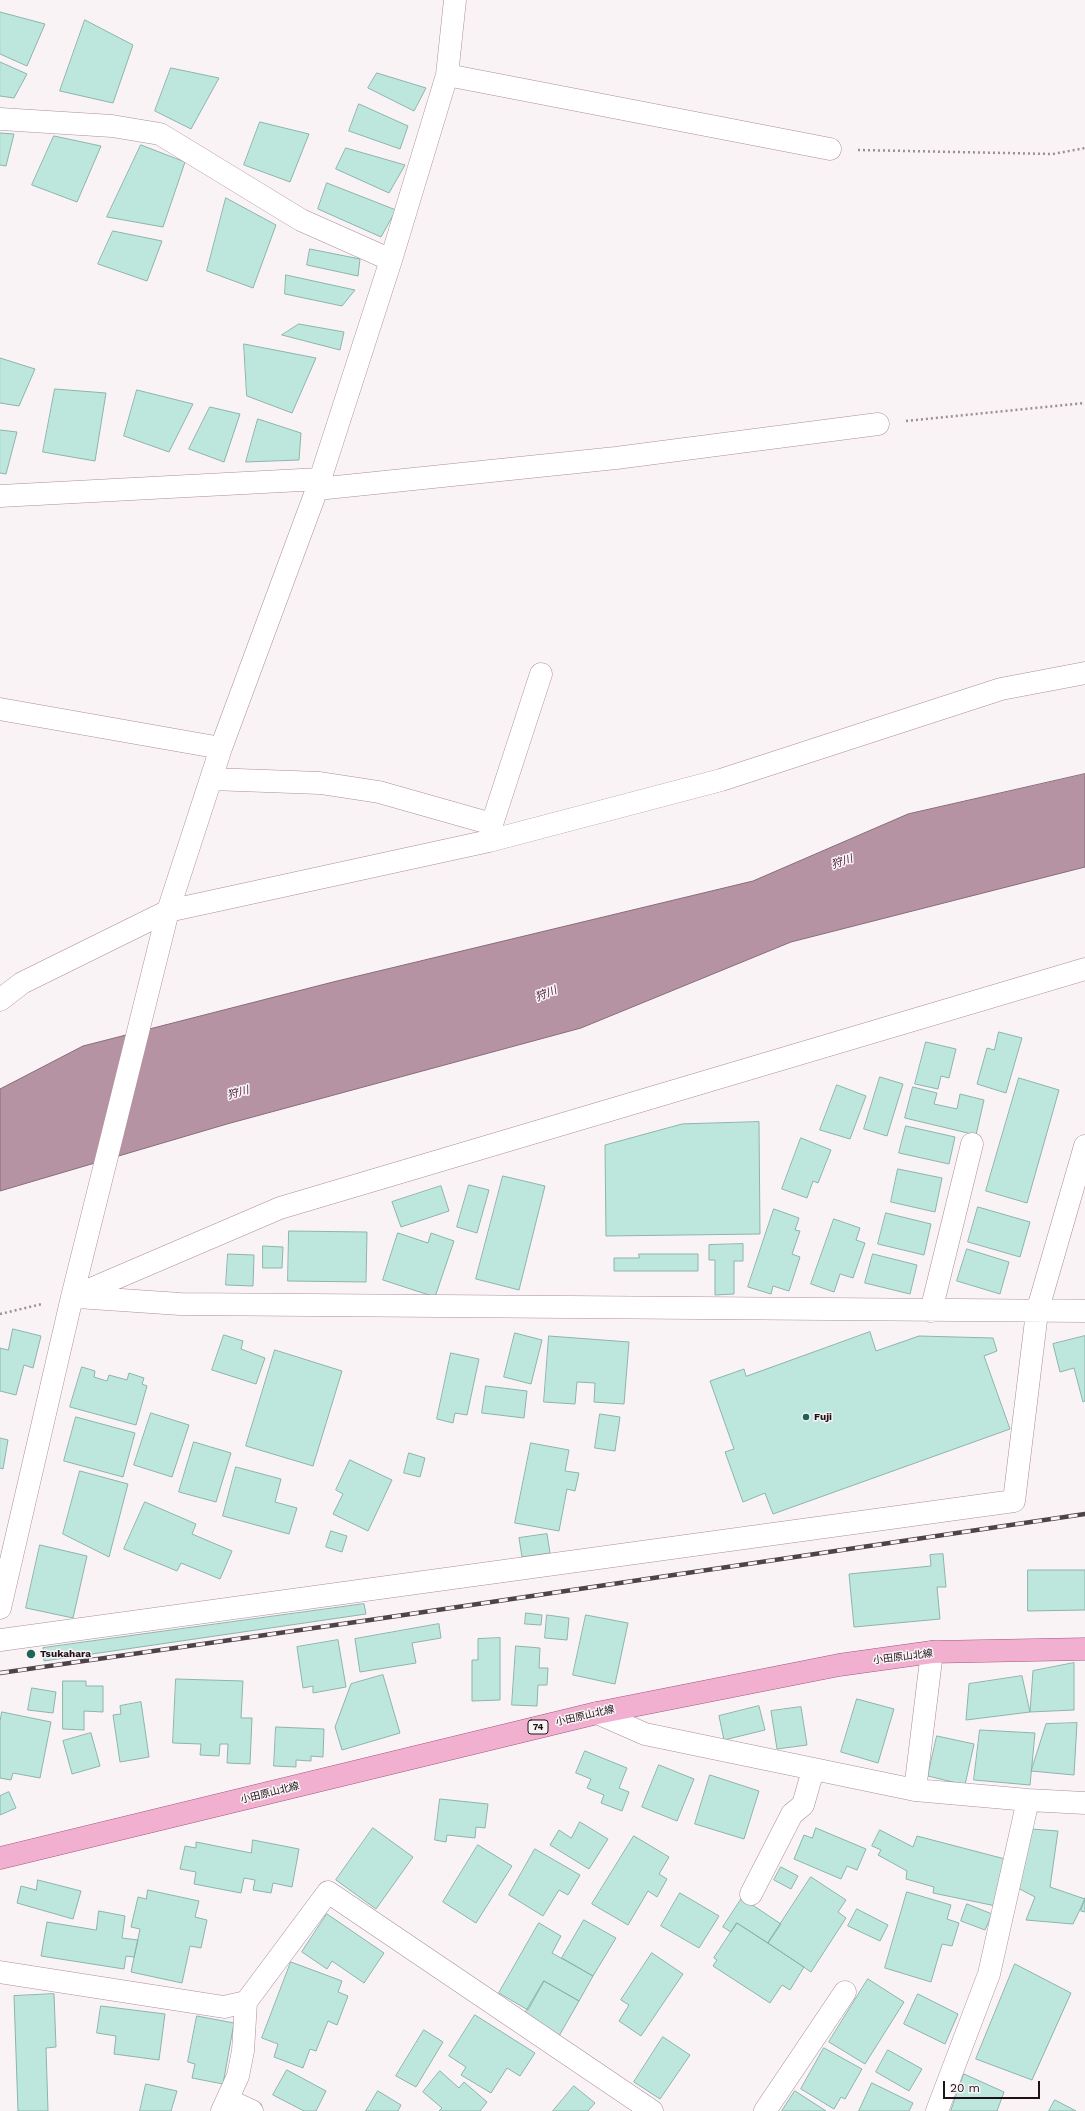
<!DOCTYPE html>
<meta charset="utf-8">
<style>
body{margin:0}
#map{position:relative;width:1085px;height:2111px;overflow:hidden;background:#faf3f6;font-family:"Work Sans",sans-serif}
canvas{display:block}
.scale{position:absolute;left:943px;top:2081px;width:97px;height:18px;box-sizing:border-box;border:2px solid #1e1217;border-top:0;padding-left:5px;font-size:12px;line-height:14px;white-space:nowrap;color:#1e1217;-webkit-text-stroke:3px #faf3f6;paint-order:stroke}
</style>
<div id="map">
<canvas width="1085" height="2111"></canvas>
<div class="scale">20 m</div>
</div>
<script>
const c = document.querySelector('canvas').getContext('2d');
c.lineJoin = 'round';
function fill(path, color) { c.fillStyle = color; c.fill(path, 'evenodd'); }
function stroke(path, color, width, dash) { c.strokeStyle = color; c.lineWidth = width; c.lineCap = dash ? 'butt' : 'round'; c.setLineDash(dash || []); c.stroke(path); }
function write(font, color, halo, rows, align = 'center') {
  c.font = font + ' "Work Sans","Noto Sans JP",sans-serif'; c.lineWidth = 3; c.setLineDash([]); c.textBaseline = 'middle'; c.strokeStyle = halo; c.fillStyle = color; for (const [text, x, y, turn = 0] of rows) {
    c.save(); c.translate(x, y); c.rotate((+turn || 0) * Math.PI / 180); c.textAlign = isNaN(turn) ? turn : align; if (halo) c.strokeText(text, 0, 0); c.fillText(text, 0, 0); c.restore();
  }
}
const water = new Path2D(`
 M1085 774V867L791 942 581 1028 227 1124 0 1191V1089L83 1046 333 982 753 881 908 814Z`);
const building = new Path2D(`
 M0 12 45 24 27 66 0 54Z
 M85 20 133 45 113 103 60 91Z
 M0 62 27 74 14 98 0 96Z
 M171 68 219 78 191 129 155 111Z
 M377 73 426 88 414 111 368 88Z
 M359 104 408 126 400 149 349 131Z
 M260 122 309 134 290 182 244 165Z
 M0 133 14 134 6 166 0 165Z
 M54 136 101 146 77 202 32 185Z
 M141 145 185 162 163 227 107 217Z
 M346 148 405 165 389 193 336 169Z
 M327 183 396 210 381 237 318 209Z
 M226 198 276 225 253 288 207 271Z
 M113 231 162 241 147 281 98 264Z
 M310 249 360 259 358 276 307 265Z
 M286 275 355 290 342 306 285 294Z
 M299 324 344 332 340 350 282 335Z
 M244 344 316 358 292 413 247 396Z
 M0 358 35 369 19 406 0 403Z
 M55 389 106 393 95 461 43 452Z
 M137 390 193 404 169 452 124 436Z
 M210 407 240 414 224 462 189 449Z
 M258 419 301 433 299 460 246 462Z
 M0 430 17 432 6 474 0 473Z
 M999 1032 1022 1038 1006 1093 977 1084 987 1048 994 1050Z
 M926 1042 956 1049 949 1078 941 1076 938 1089 915 1084Z
 M880 1077 903 1084 887 1136 864 1129Z
 M1019 1078 1059 1090 1027 1203 986 1191Z
 M837 1085 866 1096 850 1139 820 1130Z
 M913 1087 937 1093 934 1104 957 1109 960 1094 984 1100 976 1135 905 1118Z
 M759 1122 760 1234 606 1236 605 1145 682 1124Z
 M906 1126 955 1137 949 1164 899 1153Z
 M801 1138 831 1150 818 1183 813 1181 807 1198 782 1189Z
 M898 1169 942 1178 935 1212 891 1202Z
 M503 1176 545 1186 519 1290 476 1279Z
 M469 1185 489 1190 477 1233 457 1227Z
 M441 1186 449 1211 401 1227 392 1202Z
 M978 1207 1030 1222 1020 1257 968 1242Z
 M774 1209 799 1218 795 1230 800 1231 792 1254 800 1257 789 1291 773 1286 771 1294 748 1287Z
 M886 1213 931 1224 924 1255 878 1244Z
 M834 1219 860 1228 856 1240 865 1243 853 1278 840 1274 834 1292 811 1284Z
 M289 1231 367 1232 366 1282 288 1281Z
 M398 1233 428 1243 431 1233 454 1241 435 1297 383 1280Z
 M743 1244V1261H734V1294L715 1295V1260H709V1245Z
 M263 1246 283 1247 282 1268H263Z
 M967 1249 1009 1262 1000 1294 957 1281Z
 M228 1254 254 1255 253 1286 226 1285Z
 M639 1254H698V1271H614V1258H639Z
 M873 1254 917 1265 910 1294 865 1283Z
 M13 1329 41 1336 33 1368 24 1365 16 1395 0 1391V1348L8 1350Z
 M870 1332 876 1351 919 1336 993 1338 997 1351 984 1356 1010 1429 773 1514 765 1493 743 1502 725 1452 734 1449 710 1381 744 1369 746 1376Z
 M515 1333 542 1340 531 1384 504 1377Z
 M224 1335 243 1341 241 1349 265 1358 256 1384 212 1370Z
 M549 1336 629 1342 624 1404 594 1402 595 1383 577 1382 575 1404 544 1402Z
 M1085 1336V1401L1083 1402 1074 1368 1060 1372 1053 1344Z
 M275 1350 342 1371 313 1466 246 1446Z
 M451 1353 479 1359 467 1415 455 1413 453 1423 437 1419Z
 M82 1367 95 1371 94 1377 107 1381 109 1375 127 1380 129 1373 144 1378 142 1384 147 1386 136 1425 70 1407Z
 M486 1386 527 1391 524 1418 482 1413Z
 M151 1413 189 1425 172 1477 134 1465Z
 M600 1414 620 1417 615 1451 595 1448Z
 M76 1417 135 1433 123 1477 64 1461Z
 M0 1438 8 1440 3 1469 0 1468Z
 M194 1442 231 1453 216 1502 179 1492Z
 M531 1443 569 1450 565 1471 579 1473 575 1491 567 1489 559 1531 515 1523Z
 M409 1453 425 1458 420 1477 404 1473Z
 M350 1460 392 1480 368 1531 333 1514 343 1494 336 1490Z
 M236 1467 281 1479 275 1502 297 1508 289 1534 223 1516Z
 M80 1471 128 1484 109 1557 63 1534Z
 M145 1502 196 1524 192 1534 232 1551 220 1579 181 1563 177 1571 124 1549Z
 M331 1531 347 1536 342 1552 326 1547Z
 M547 1534 550 1553 522 1557 519 1538Z
 M40 1545 87 1556 73 1618 26 1608Z
 M943 1554 946 1587H937L940 1619 854 1627 849 1574 931 1566 930 1555Z
 M1028 1570H1085V1610L1028 1611Z
 M364 1604 366 1614 44 1661 43 1648Z
 M526 1613 542 1615 541 1625 525 1624Z
 M547 1615 569 1618 567 1640 545 1638Z
 M586 1615 628 1623 615 1684 573 1675Z
 M439 1624 441 1638 412 1643 416 1663 360 1672 355 1639Z
 M500 1638V1700L472 1701V1660H478V1639Z
 M338 1640 346 1687 313 1693V1686L303 1688 297 1647Z
 M516 1646 540 1648 539 1668H548L547 1685H538L537 1706 512 1705Z
 M1074 1663V1710L1030 1712 1033 1671Z
 M383 1675 400 1733 342 1750 335 1727 351 1684Z
 M1022 1676 1030 1712 966 1720 969 1684Z
 M176 1679 243 1681 241 1718H252L250 1764 227 1763 228 1744H220L219 1756 200 1755 201 1744 173 1743Z
 M63 1681H86V1686H103V1712L84 1711V1730L63 1729Z
 M32 1688 56 1692 53 1713 28 1710Z
 M857 1699 894 1709 878 1763 841 1752Z
 M141 1702 149 1757 120 1762 113 1715 121 1714 120 1706Z
 M759 1706 765 1730 724 1740 719 1716Z
 M801 1707 807 1745 777 1749 771 1711Z
 M2 1712 51 1722 40 1778 13 1773 11 1780 0 1778V1722Z
 M1077 1723 1074 1775 1031 1771 1046 1724Z
 M276 1727 324 1729 323 1757 311 1756V1761L296 1760V1767L274 1766Z
 M980 1730 1035 1733 1030 1785 974 1780Z
 M91 1733 100 1766 72 1774 63 1741Z
 M937 1736 974 1744 965 1785 928 1776Z
 M585 1751 627 1768 619 1788 629 1792 622 1811 601 1803 604 1795 587 1788 591 1779 576 1773Z
 M659 1765 694 1779 677 1821 642 1807Z
 M710 1775 759 1791 744 1839 695 1824Z
 M9 1792 16 1808 0 1815V1796Z
 M440 1799 488 1804 485 1828 476 1827 475 1838 447 1835 446 1842 435 1840Z
 M580 1822 608 1839 589 1869 550 1845 559 1830 571 1838Z
 M373 1828 413 1857 376 1909 336 1880Z
 M816 1828 866 1849 857 1870 847 1866 841 1879 794 1859 804 1835 812 1838Z
 M1031 1829 1058 1831 1050 1887 1085 1899 1073 1924 1026 1920 1035 1897 1018 1888Z
 M880 1830 913 1847 917 1836 1005 1859 996 1906 933 1893 934 1887 906 1879 907 1871 878 1855 881 1850 872 1846Z
 M634 1836 669 1857 659 1874 667 1879 657 1897 648 1891 628 1925 592 1904Z
 M253 1840 299 1849 292 1887 273 1883 271 1893 253 1890 255 1880 244 1878 241 1893 194 1884 196 1872 180 1869 185 1846 196 1848V1842L251 1853Z
 M478 1845 512 1866 476 1923 443 1902Z
 M535 1849 580 1875 568 1895 559 1890 543 1916 509 1895Z
 M781 1867 798 1876 791 1889 774 1880Z
 M811 1877 846 1900 838 1912 846 1918 811 1972 768 1943Z
 M38 1880 81 1891 73 1919 17 1903 21 1886 36 1890Z
 M148 1890 199 1901 195 1917 207 1920 201 1948 190 1946 182 1983 131 1972 140 1929 131 1927 138 1897 146 1899Z
 M907 1892 951 1905 947 1919 959 1923 952 1946 942 1944 931 1982 885 1968Z
 M680 1893 719 1916 699 1948 661 1926Z
 M742 1898 781 1924 768 1943 737 1923 731 1932 723 1927Z
 M1085 1898V1912L1081 1911Z
 M967 1904 992 1914 985 1930 961 1921Z
 M857 1909 888 1925 880 1941 848 1926Z
 M99 1911 125 1916 122 1938 138 1940 134 1957 126 1956 124 1969 41 1956 47 1922 96 1930Z
 M327 1914 384 1953 364 1983 332 1961 327 1969 302 1952Z
 M584 1920 616 1938 593 1976 562 1958Z
 M539 1923 561 1936 552 1953 593 1976 579 2001 544 1981 528 2010 499 1993Z
 M737 1923 804 1967 790 1990 782 1985 770 2003 713 1966 717 1960 714 1958Z
 M652 1953 683 1974 641 2036 619 2021 629 2005 621 2000Z
 M291 1962 342 1981 338 1992 348 1996 337 2025 328 2021 316 2051 310 2049 303 2068 274 2057 278 2044 262 2038Z
 M1015 1964 1071 1993 1032 2080 976 2059Z
 M868 1979 904 2002 865 2064 829 2042Z
 M544 1981 579 2001 559 2036 524 2015Z
 M54 1994 56 2047 46 2048 48 2111H18L14 1996Z
 M918 1994 958 2014 945 2044 904 2024Z
 M101 2006 165 2014 159 2060 114 2054 116 2036 97 2033Z
 M475 2015 535 2053 520 2076 507 2068 491 2093 461 2075 466 2067 449 2056Z
 M197 2016 234 2023 223 2084 192 2078 195 2064 188 2062Z
 M424 2030 443 2042 416 2087 396 2076Z
 M663 2037 690 2055 660 2099 634 2082Z
 M824 2048 862 2069 845 2099 841 2097 834 2109 801 2089Z
 M888 2050 922 2069 909 2091 876 2072Z
 M287 2070 326 2091 316 2111H304L273 2095Z
 M440 2071 459 2088 464 2082 487 2102 480 2111H439L442 2108 423 2092Z
 M964 2074 1004 2092 997 2111H951Z
 M872 2083 913 2103 909 2111H859Z
 M146 2084 177 2091 171 2111H140Z
 M574 2086 595 2103 588 2111H553Z
 M378 2091 401 2105 398 2111H366Z
 M795 2091 826 2111H782Z
 M1055 2100 1076 2111H1049Z`);
const path = new Path2D(`
 M858 150 1053 154 1085 148
 M906 421 1085 403
 M0 1314 42 1304`);
const minor = new Path2D(`
 M447 75 830 149
 M0 119 112 126 160 134 301 220 391 260
 M317 489 616 458 878 424
 M0 496 320 479
 M0 709 221 748
 M211 779 320 783 379 792 492 824
 M490 838 492 824 541 674
 M0 1000 22 983 168 911 489 841 721 780 1001 689 1085 673
 M72 1297 280 1208 1085 969
 M77 1297 180 1304 1085 1311
 M931 1311 972 1144
 M0 1608 72 1297 168 911 221 748 317 489 391 260 447 75 455 0
 M0 1640 1014 1501 1037 1312 1085 1146
 M597 1713 645 1734 915 1790 1028 1800 1085 1803
 M915 1790 932 1652
 M751 1894 792 1814 803 1805 813 1770
 M0 1972 224 2007 246 2002 328 1892 652 2111
 M228 2100 252 2111
 M222 2111 238 2076 243 2051 246 2002
 M765 2111 845 1992
 M937 2111 989 1974 1028 1800`);
const major = new Path2D(`
 M0 1858 597 1713 839 1665 932 1652 1085 1649`);
const rail = new Path2D(`
 M0 1673 370 1620 1085 1514`);
const markers = [
 [806,1417,4,"#1d6459"],
 [31,1654,5,"#1d6459"]
];
const shields = [
 [538,1727,20]
];
const shieldNames = [
 ["74",538,1727]
];
const poiNames = [
 ["Fuji",814,1417],
 ["Tsukahara",40,1654]
];
const streetNames = [
 ["小田原山北線",903,1657,-7],
 ["小田原山北線",585,1716,-13],
 ["小田原山北線",270,1793,-14]
];
const waterNames = [
 ["狩川",842,862,-19],
 ["狩川",546,994,-22],
 ["狩川",238,1093,-15]
];
fill(water, '#b693a2');
stroke(water, '#886c78', 1);
fill(building, '#bde7dd');
stroke(building, '#8cb4ab', 1);
stroke(minor, '#ae8c9b', 23);
stroke(major, '#a2577c', 23);
stroke(path, '#999094', 2.5, [2, 3]);
stroke(minor, '#fff', 22);
stroke(major, '#f2b0d1', 22);
stroke(rail, '#4e4348', 4.5);
stroke(rail, '#faf3f6', 3, [9]);
for (const [x, y, r, color] of markers) { const dot = new Path2D(); dot.arc(x, y, r, 0, 2 * Math.PI); c.fillStyle = color; c.fill(dot); stroke(dot, '#faf3f6', 1.5); }
for (const [x, y, w] of shields) { const box = new Path2D(); box.roundRect(x - w / 2, y - 7, w, 14, 3); c.fillStyle = '#faf3f6'; c.fill(box); stroke(box, '#1e1217', 1); }
write('bold 9px', '#1e1217', null, shieldNames);
write('bold 10px', '#1e1217', '#faf3f6', poiNames, 'left');
write('10px', '#1e1217', '#faf3f6', streetNames);
write('italic 11px', '#502139', '#faf3f6', waterNames);
</script>
